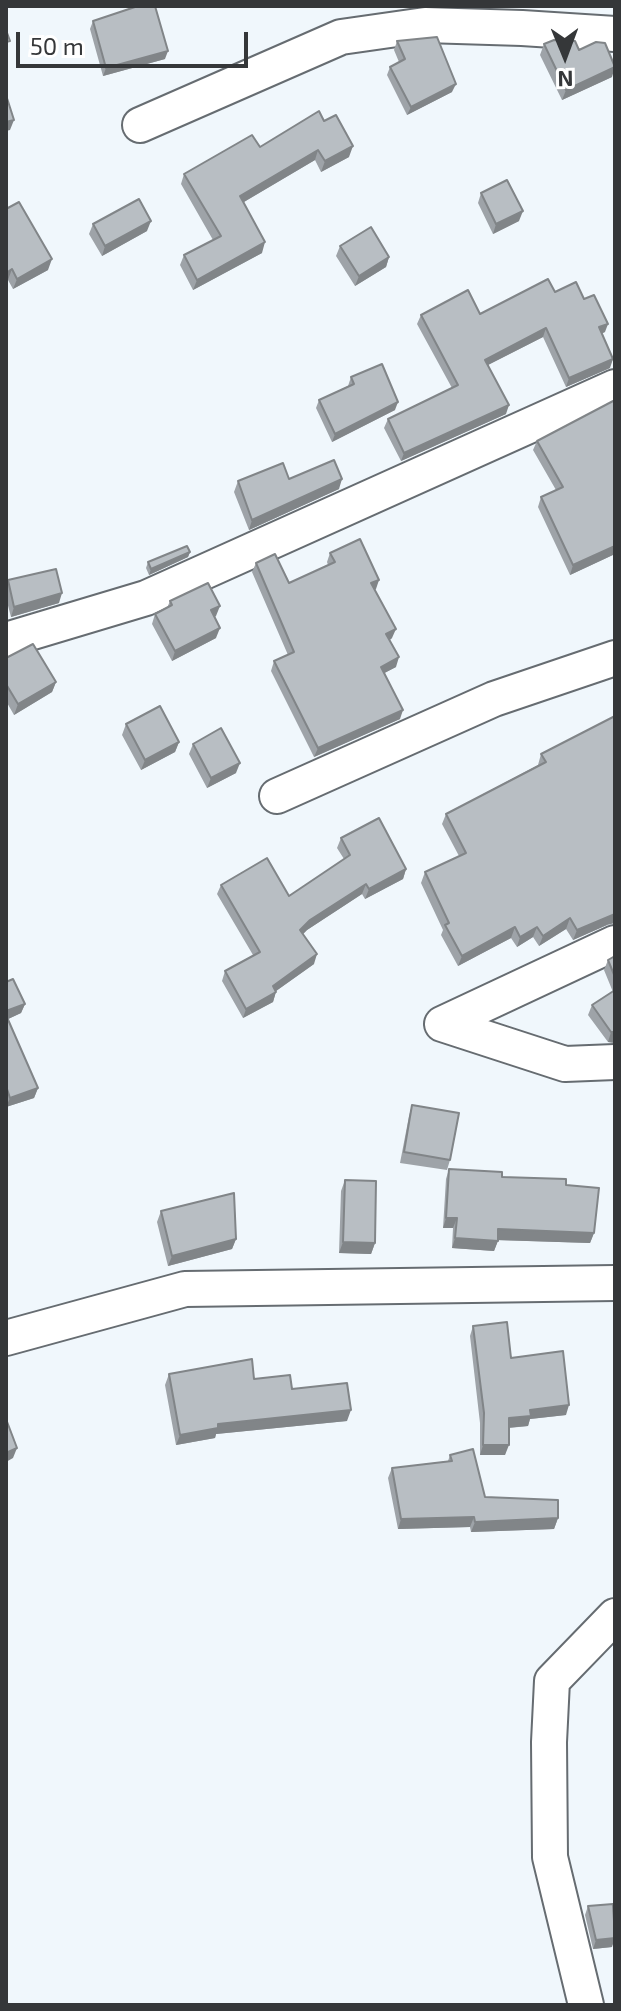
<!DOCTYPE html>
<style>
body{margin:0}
#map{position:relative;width:621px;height:2011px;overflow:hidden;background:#f0f7fc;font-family:"Exo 2",sans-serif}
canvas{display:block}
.frame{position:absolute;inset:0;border:8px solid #353739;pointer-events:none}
.north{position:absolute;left:525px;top:16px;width:80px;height:80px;-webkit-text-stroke:6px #fff;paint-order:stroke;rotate:179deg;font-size:22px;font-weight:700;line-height:32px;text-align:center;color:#353739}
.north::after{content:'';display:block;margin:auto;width:28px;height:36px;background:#353739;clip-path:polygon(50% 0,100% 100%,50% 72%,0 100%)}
.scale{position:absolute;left:16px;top:32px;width:232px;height:36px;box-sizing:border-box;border:4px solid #353739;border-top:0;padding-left:10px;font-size:24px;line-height:28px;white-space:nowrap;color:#353739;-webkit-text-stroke:6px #fff;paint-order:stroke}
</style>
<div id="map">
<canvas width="621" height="2011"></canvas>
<div class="frame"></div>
<div class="north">N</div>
<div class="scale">50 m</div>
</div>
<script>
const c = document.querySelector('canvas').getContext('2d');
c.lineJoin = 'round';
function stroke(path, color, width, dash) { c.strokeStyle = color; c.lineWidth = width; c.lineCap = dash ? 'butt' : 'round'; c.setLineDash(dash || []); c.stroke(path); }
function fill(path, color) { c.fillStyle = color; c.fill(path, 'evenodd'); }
const minor = new Path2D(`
 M140 125 341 37 425 25 522 28 615 34
 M6 640 146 598 615 387
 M277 796 494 699 615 658
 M442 1024 615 943
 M442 1024 565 1064 615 1062
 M6 1338 185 1289 615 1283
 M586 2005 550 1857 549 1742 552 1681 615 1616`);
const wall = new Path2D(`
 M93 21 165 59 103 76 90 29Z
 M397 41 452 92 407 115 387 75 390 67 399 62 394 50Z
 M544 44 579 50 612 77 562 100 540 55Z
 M324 121 349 157 321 172 315 160 244 202 262 253 193 290 180 265 184 255 213 240 181 184 184 174 260 147Z
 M481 193 519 221 493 234 478 203Z
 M6 209 48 270 13 289 8 280Z
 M93 224 147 231 102 256 89 234Z
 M340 246 389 257 386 267 355 286 336 256Z
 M555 292 584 299 605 332 602 333 610 368 566 387 543 337 488 365 506 414 401 461 384 428 388 419 452 388 417 324 421 315 480 314Z
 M351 377 395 410 332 442 316 408 319 400 348 386Z
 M537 441 615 554 570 575 538 507 541 497 556 490 533 450Z
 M238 481 339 489 249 530 234 492Z
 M190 552 188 557 149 575 146 568 148 562Z
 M330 553 376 589 375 590 392 638 390 640 396 667 384 673 400 719 314 757 271 671 274 661 288 655 252 572 256 563 289 583 328 565 327 562Z
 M8 580 59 603 11 617 6 598V586Z
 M170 601 216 616 214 617 216 638 172 661 152 624 155 614 167 608Z
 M6 658 56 682 52 692 14 715 6 701Z
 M615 716 607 925 573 940 566 929 539 946 533 937 517 947 511 938 458 966 441 935 443 930 421 883 425 872 459 856 442 824 446 814 538 765 541 754Z
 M126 724 179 742 175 752 141 770 122 735Z
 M193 744 236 773 207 788 189 754Z
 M341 838 406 869 403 879 365 899 362 894 307 930 303 934 314 964 276 991 273 1002 243 1018 222 981 225 971 253 955 217 894 221 885 289 896 344 859 337 848Z
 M615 956V1043L608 1042 588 1015 592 1005 613 992 604 970 608 960Z
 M6 982 25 1004 21 1013 8 1019 38 1088 34 1098 6 1107Z
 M412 1105 450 1160 447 1170 400 1163 409 1116Z
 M449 1169 566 1185 594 1233 590 1243 498 1240 494 1251 452 1248 453 1228H443L446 1179Z
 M345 1180 375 1243 371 1254 339 1253 341 1191Z
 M161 1211 236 1239 232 1249 168 1266 157 1222Z
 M473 1326 511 1358 566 1415 530 1419 528 1426 509 1428 505 1455H480V1423L470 1336Z
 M169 1374 254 1379 292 1389 347 1421 216 1434 215 1438 176 1445 165 1385Z
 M450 1455 485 1497 558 1518 554 1529 471 1532 470 1527 398 1529 388 1478 392 1468 448 1461Z
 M588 1906 612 1947 593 1949 585 1915Z`);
const shadedWall = new Path2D(`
 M168 51 165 59 103 76 106 68Z
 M615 67 612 77 562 100 566 90Z
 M456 84 452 92 407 115 411 107Z
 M14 120 10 130 6 131V122Z
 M353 146 349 157 321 172 325 161Z
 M318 150 315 160 237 206 240 196Z
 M523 211 519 221 493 234 496 224Z
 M151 221 147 231 102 256 105 246Z
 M265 242 262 253 193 290 197 280Z
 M389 257 386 267 355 286 359 276Z
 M52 259 48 270 13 289 17 279Z
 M12 269 8 280 6 281V273Z
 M608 324 605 332 596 336 599 327Z
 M546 328 543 337 482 368 485 360Z
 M613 359 610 368 566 387 569 378Z
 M398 402 395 410 332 442 335 434Z
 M509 405 506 414 401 461 404 453Z
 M342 479 339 489 249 530 252 520Z
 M615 546V554L570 575 573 565Z
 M190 552 188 557 149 575 151 569Z
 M379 580 376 589 368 593 371 583Z
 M62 593 59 603 11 617 14 607Z
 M220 606 216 616 207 621 211 610Z
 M220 628 216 638 172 661 175 651Z
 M396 629 392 638 383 644 386 634Z
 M399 657 396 667 377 677 381 667Z
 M56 682 52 692 14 715 18 704Z
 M403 710 400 719 314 757 318 748Z
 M179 742 175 752 141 770 145 760Z
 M240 763 236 773 207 788 211 778Z
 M406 869 403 879 365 899 369 889Z
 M366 884 362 894 307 930 297 940 300 930 310 920Z
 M611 914H615V923L607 925 573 940 577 930Z
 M570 918 566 929 539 946 543 936Z
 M515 927 511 938 458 966 462 956Z
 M537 927 533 937 517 947 520 937Z
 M317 954 314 964 269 996 273 986Z
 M276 992 273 1002 243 1018 246 1009Z
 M25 1004 21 1013 6 1020V1011Z
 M611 1032H615V1043L608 1042Z
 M38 1088 34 1098 6 1107 10 1098Z
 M446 1218H457L453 1228H443Z
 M498 1229 594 1233 590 1243 495 1240Z
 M455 1238 498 1241 494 1251 452 1248Z
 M236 1239 232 1249 168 1266 172 1256Z
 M343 1242 375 1243 371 1254 339 1253Z
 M569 1405 566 1415 530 1419 528 1426 505 1428 509 1418 530 1410Z
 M351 1410 347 1421 216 1434 215 1438 176 1445 180 1435 218 1424Z
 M483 1445H509L505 1455H480Z
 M17 1448 13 1458 6 1462V1453Z
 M474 1517 470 1527 398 1529 401 1519Z
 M558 1518 554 1529 471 1532 475 1522Z
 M615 1938 612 1947 593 1949 596 1940Z`);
const building = new Path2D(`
 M138 6H155L168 51 106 68 93 21Z
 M6 30 10 41 6 42Z
 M437 37 456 84 411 107 390 67 405 59 397 41Z
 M554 40 575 41 579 50 596 42 605 43 615 67 566 90 544 44Z
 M6 95 14 120 6 122Z
 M319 111 324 121 336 115 353 146 325 161 318 150 240 196 265 242 197 280 184 255 221 236 184 174 252 135 260 147Z
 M507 180 523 211 496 224 481 193Z
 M139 199 151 221 105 246 93 224Z
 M19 202 52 259 17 279 12 269 6 273V209Z
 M371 227 389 257 359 276 340 246Z
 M548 279 555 292 576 282 584 299 594 295 608 324 599 327 613 359 569 378 546 328 485 360 509 405 404 453 388 419 458 385 421 315 468 290 480 314Z
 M382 364 398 402 335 434 319 400 354 384 351 377Z
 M615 400V546L573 565 541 497 563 487 537 441Z
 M334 460 342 479 252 520 238 481 283 463 289 479Z
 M360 539 379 580 371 583 396 629 386 634 399 657 381 667 403 710 318 748 274 661 294 652 256 563 275 554 289 583 335 562 330 553Z
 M187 546 190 552 151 569 148 562Z
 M56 569 62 593 14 607 8 580Z
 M208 583 220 606 211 610 220 628 175 651 155 614 172 605 170 601Z
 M33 644 56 682 18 704 6 684V658Z
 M160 706 179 742 145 760 126 724Z
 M615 716V914L577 930 570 918 543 936 537 927 520 937 515 927 462 956 445 925 449 923 425 872 466 853 446 814 546 762 541 754Z
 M221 728 240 763 211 778 193 744Z
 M379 818 406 869 369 889 366 884 310 920 300 930 317 954 273 986 276 992 246 1009 225 971 260 952 221 885 267 858 289 896 350 855 341 838Z
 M615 956V977L608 960Z
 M13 979 25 1004 6 1011V982Z
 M615 990V1032H611L592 1005Z
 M6 1015 38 1088 10 1098 6 1086Z
 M412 1105 459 1113 450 1160 404 1152Z
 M449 1169 502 1172V1177L566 1179V1185L599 1188 594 1233 498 1229V1241L455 1238 457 1218H446Z
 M345 1180 376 1181 375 1243 343 1242Z
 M234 1193 236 1239 172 1256 161 1211Z
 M507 1322 511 1358 563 1351 569 1405 530 1410 531 1416 509 1418V1445H483L484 1413 473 1326Z
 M252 1359 254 1379 290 1375 292 1389 347 1383 351 1410 218 1424V1428L180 1435 169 1374Z
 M6 1419 17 1448 6 1453Z
 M473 1449 485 1497 558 1500V1518L475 1522 474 1517 401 1519 392 1468 452 1461 450 1455Z
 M613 1904 615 1938 596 1940 588 1906Z`);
stroke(minor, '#666c71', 38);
stroke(minor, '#fff', 34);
fill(wall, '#9ea3a8');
fill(shadedWall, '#818588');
fill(building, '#b8bec3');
stroke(building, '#818588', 2);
</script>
